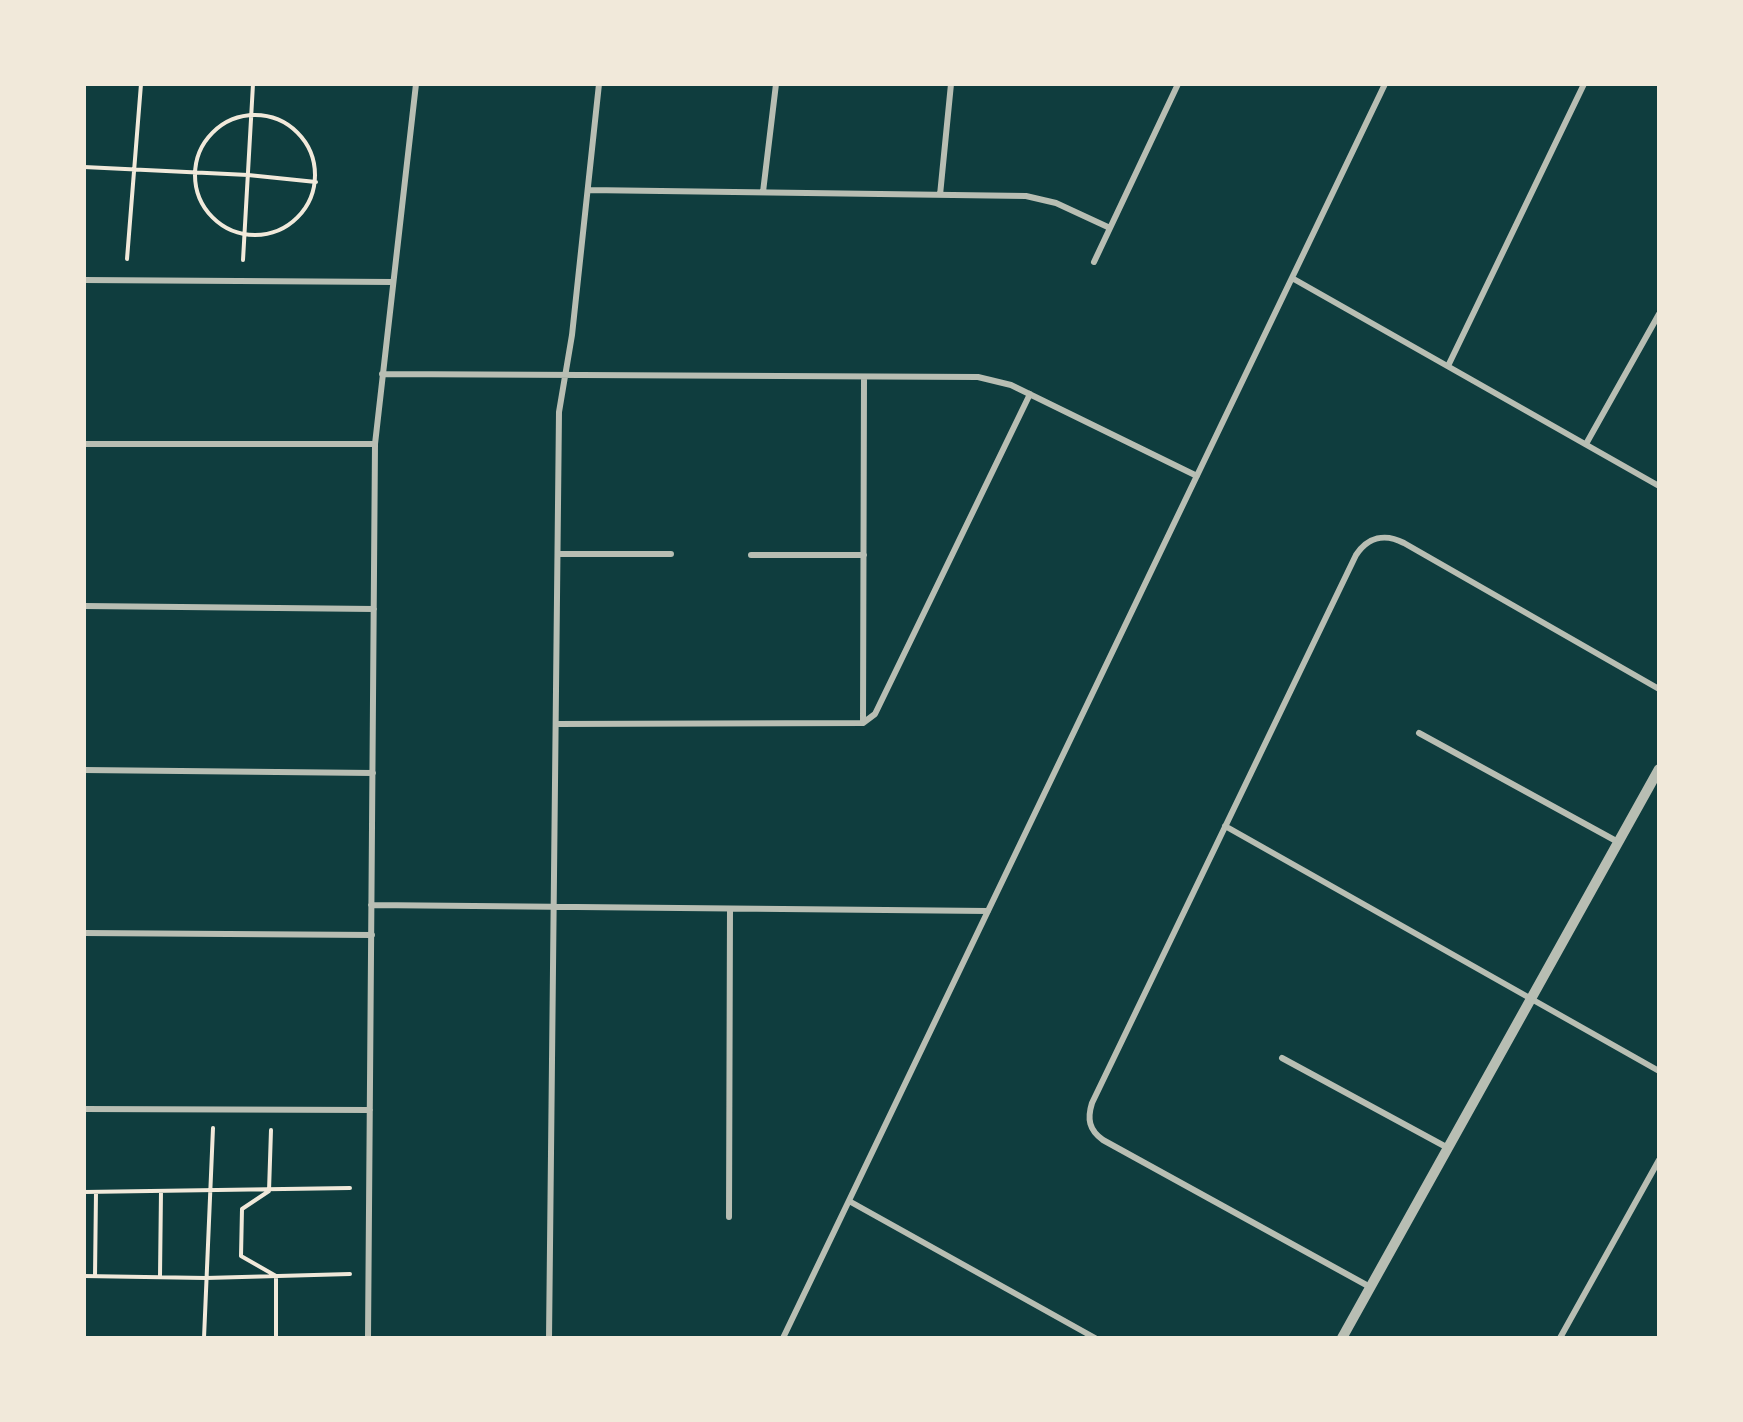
<!DOCTYPE html>
<style>
body{margin:0}
#map{position:relative;width:1743px;height:1422px;overflow:hidden;background:#0f3d3e;font-family:"Work Sans",sans-serif}
canvas{display:block}
.frame{position:absolute;inset:0;border:86px solid #f1e9da;pointer-events:none}
</style>
<div id="map">
<canvas width="1743" height="1422"></canvas>
<div class="frame"></div>
</div>
<script>
const c = document.querySelector('canvas').getContext('2d');
c.lineJoin = 'round';
function stroke(path, color, width, dash) { c.strokeStyle = color; c.lineWidth = width; c.lineCap = dash ? 'butt' : 'round'; c.setLineDash(dash || []); c.stroke(path); }
const path = new Path2D(`
 M195 175a60 60 0 1 1 120 0a60 60 0 1 1-120 0Z
 M84 167 248 175 316 182
 M127 259 141 84
 M243 260 253 84
 M271 1130 269 1191 242 1209 241 1256 276 1276V1338
 M84 1192 350 1188
 M84 1276 206 1278 350 1274
 M95 1276 96 1192
 M160 1276 161 1191
 M204 1338 213 1128`);
const minor = new Path2D(`
 M588 190 1026 196 1056 203 1110 228
 M763 192 776 84
 M940 195 951 84
 M1094 262 1178 84
 M1292 278 1659 486
 M84 280 393 282
 M1448 366 1584 84
 M382 374 978 377 1011 385 1197 476
 M84 444H375
 M1586 444 1659 314
 M558 554H671
 M751 555H864
 M84 606 374 609
 M863 723 864 377
 M557 724 863 723 875 714 1030 394
 M1419 733 1618 842
 M84 770 373 773
 M1225 826 1659 1071
 M371 905 988 911
 M84 933 372 935
 M1282 1058 1448 1148
 M84 1109 370 1110
 M849 1201 1095 1338
 M729 1217 730 909
 M1370 1287 1103 1140C1089 1130 1087 1119 1092 1103L1356 555C1368 537 1385 533 1404 543L1659 689
 M368 1338 375 444 416 84
 M549 1338 559 412 572 335 599 84
 M783 1338 1385 84
 M1560 1338 1659 1160`);
const tertiary = new Path2D(`
 M1342 1338 1659 769`);
stroke(path, '#f1e9da', 4);
stroke(minor, '#b8beb3', 6);
stroke(tertiary, '#b8beb3', 10);
</script>
